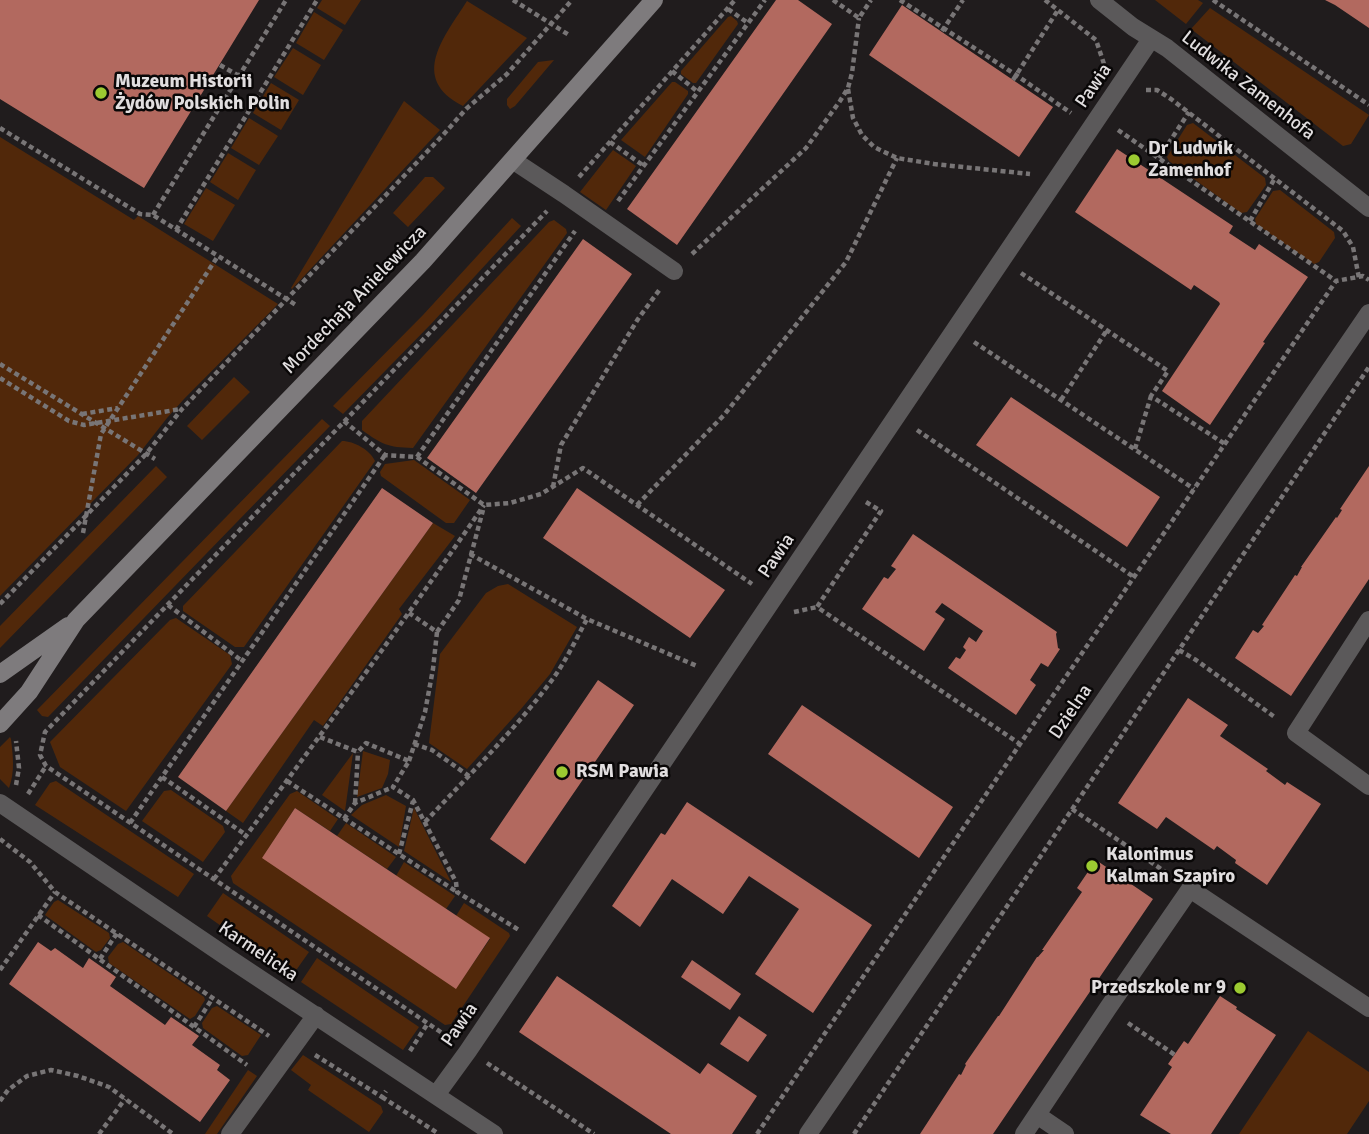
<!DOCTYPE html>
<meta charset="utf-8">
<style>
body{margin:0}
canvas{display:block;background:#201c1d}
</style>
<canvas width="1369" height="1134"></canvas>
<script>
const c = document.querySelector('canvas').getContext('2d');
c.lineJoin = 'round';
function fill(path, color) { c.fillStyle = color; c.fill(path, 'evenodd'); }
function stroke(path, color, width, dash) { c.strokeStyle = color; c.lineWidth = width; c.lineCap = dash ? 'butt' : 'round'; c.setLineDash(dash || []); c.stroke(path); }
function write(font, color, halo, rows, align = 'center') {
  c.font = font + ' Signika,sans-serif'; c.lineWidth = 5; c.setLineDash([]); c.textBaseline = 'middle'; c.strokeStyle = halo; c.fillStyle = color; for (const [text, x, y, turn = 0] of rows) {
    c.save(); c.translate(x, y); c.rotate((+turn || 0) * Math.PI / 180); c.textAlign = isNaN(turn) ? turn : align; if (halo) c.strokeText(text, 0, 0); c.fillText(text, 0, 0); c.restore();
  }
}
const green = new Path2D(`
 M322 0H361L345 25 317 8Z
 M1155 0H1198L1203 3 1186 24Z
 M467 1 527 38 463 106C408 78 445 36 467 1Z
 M1210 8 1369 115 1351 144 1343 146 1191 29Z
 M314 12 343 30 324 60 296 43Z
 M731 16 737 21 738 24 696 83H693L681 74V71L728 17Z
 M293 48 321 65 303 95 274 77Z
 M554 60 515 106 510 109 507 105V99L538 62Z
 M672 82H675L688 91V94L645 157 621 140Z
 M271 83 299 100 281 130 253 113Z
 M404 101 440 130 292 289 291 288Z
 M249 118 278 136 259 165 231 148Z
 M1193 123 1265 178 1266 185 1247 212 1241 213 1169 161 1167 157 1187 125Z
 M0 137 134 220 138 216 278 304 184 399 167 418 138 455 0 596Z
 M613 150 636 166 606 210 580 192Z
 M228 153 256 170 238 200 210 182Z
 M425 177H433L445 188 408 227 393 213Z
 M206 188 235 205 213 241 184 224Z
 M1280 190 1334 232 1335 238 1319 262 1314 264 1256 224 1255 219 1273 191Z
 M512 218 521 226 432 323 343 414 333 406 423 315Z
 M554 220 566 229 567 233 413 448C387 447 383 445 362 430V421L549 222Z
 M234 377 250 392 202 440 187 426Z
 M322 419 330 426 48 717 42 716 37 710Z
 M342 441C354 441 370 450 375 461L244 647H235L183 611V606Z
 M414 460 470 500 454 523H446L381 476 380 472 385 464Z
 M156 466 167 477 0 648V626Z
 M433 523 455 536 399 609 402 614 323 726 314 720 243 823 226 811Z
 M508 584 577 627 550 674 521 709 467 769 429 743 440 654 486 593 498 586Z
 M176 618 230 655 232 664 126 811 60 767 50 742 170 620Z
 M10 737 11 739C13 757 15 771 9 788L0 779V747Z
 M363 751 390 760 388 774 382 788 357 797Z
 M353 753 345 811 322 795Z
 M56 781 194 874 178 897 35 805 50 783Z
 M171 790 223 826 225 832 203 862 142 821 164 791Z
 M297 791 338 819 330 831 295 808 263 857 456 988 490 939 456 916 464 903 509 933 510 936 451 1024 445 1025 233 883 231 876 290 794Z
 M386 795 406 806 399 847 351 815 362 805Z
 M414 808 451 882 404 851Z
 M346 823 396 857 387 869 337 836Z
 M404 862 455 896 446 909 396 876Z
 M223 893 309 952 292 976 207 916Z
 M58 900 109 933 110 938 101 950 96 952 45 915 54 902Z
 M123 942 204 997 205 1000 195 1016 190 1019 109 963 108 957 118 944Z
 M317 958 419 1027 403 1050 301 982Z
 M217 1006 261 1035 248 1055 242 1056 203 1028 202 1023 212 1008Z
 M1308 1031 1369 1072V1101L1347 1134H1239Z
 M303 1055 381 1106 383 1112 369 1132 308 1090 311 1085 291 1070Z
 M248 1070 257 1076 217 1134H205Z`);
const building = new Path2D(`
 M0 0H259L144 188 0 99Z
 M776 0H798L832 24 677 245 627 209Z
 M1325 0H1369V28L1335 5Z
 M902 5 1053 107 1019 157 869 55Z
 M1117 149 1233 226 1229 233 1255 250 1259 244 1308 277 1263 342 1265 343 1210 425 1162 391 1220 304 1219 302 1194 285 1191 290 1075 212Z
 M583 239 632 274 476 493 427 458Z
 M1011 397 1160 497 1127 547 976 445Z
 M1369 466V579L1291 696 1235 658 1253 630 1258 633 1264 626 1262 625 1295 575 1297 576 1302 567H1301L1336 517 1337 518 1342 510 1340 509Z
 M382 488 433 523 226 811 178 777Z
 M577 488 725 590 690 638 543 538Z
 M913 534 1057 632 1056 634 1058 648 1060 649 1048 667 1041 663 1030 680 1036 685 1016 715 948 668 956 657 960 659 966 650 963 647 969 637 976 642 983 631 942 603 935 612 945 619 924 651 862 609 884 577 888 579 896 569 891 566Z
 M598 680 634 705 525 864 490 839Z
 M1188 698 1228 725 1220 736 1268 769 1266 771 1285 785 1287 782 1321 804 1267 885 1235 863 1236 860 1217 846 1214 850 1166 817 1157 829 1118 803Z
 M802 705 953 807 919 858 768 754Z
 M687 802 872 925 813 1013 755 974 799 909 749 876 723 914 672 879 640 927 612 906 661 833 665 835Z
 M295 808 490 938 456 989 262 858Z
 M1096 860 1153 899 993 1134H920L959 1074 961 1075 966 1065 965 1064 998 1016H999L1037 957H1038L1044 950H1042L1082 892 1077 888Z
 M38 942 51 951 55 948 83 968 89 958 116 977 110 986 165 1025 171 1017 199 1036 192 1045 220 1065 217 1070 230 1080 200 1122 9 984Z
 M692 960 741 994 730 1010 681 977Z
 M557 976 700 1074 708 1063 757 1096 732 1134H671L519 1032Z
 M1220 996 1237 1007 1236 1009 1276 1035 1211 1134H1171L1140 1115 1172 1067 1168 1064 1184 1041 1188 1044Z
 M739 1016 767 1035 748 1062 720 1044Z`);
const path = new Path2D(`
 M513 0 569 35
 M833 0 859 18 871 0
 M900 0 1016 75 1071 113
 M1045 0 1096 40 1104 64
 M1213 0 1369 105
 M728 9 748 23
 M942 31 963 0
 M220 65 239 76
 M672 71 698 92
 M1013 80 1058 10
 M848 89 853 118 862 135 874 147 897 158 934 164 1030 174
 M1146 90H1157L1171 99 1343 231 1353 247 1359 278
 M0 128 140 214 153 215 296 305
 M1118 130 1336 281
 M610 142 644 166
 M1159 158 1189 112
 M579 177 735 0
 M618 201 765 0
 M153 215 286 0
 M1250 221 1275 178
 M176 230 317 0
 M692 254 806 148 840 101 848 88 852 73 859 18
 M1021 273 1168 371 1151 396 1225 444
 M974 342 1194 489
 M0 364 155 459
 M0 378 69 421 84 425 181 409
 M1061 400 1107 330
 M82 414 118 408
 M344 421 385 455 417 457 484 505 510 503 541 494 583 468 752 584
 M917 430 1134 577
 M1135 449 1151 396
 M417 457 575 231
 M553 487 561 445 638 319 660 289
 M866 502 881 511 817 607 1020 744
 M637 505 724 415 846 262 897 158
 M83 533 101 434 218 256
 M470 554 587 619
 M0 604 146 454 182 409 443 135 466 109 507 74 572 0
 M168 605 242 661
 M794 612 817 607
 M437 632 459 600 483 510
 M1179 650 1196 660 1276 718
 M320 737 358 752 366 743 409 761 393 787 413 800 456 882 457 892 519 930
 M414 744 432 750 469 776
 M409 761 425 712 433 669 437 632 409 613
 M162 777 246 835
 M287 781 457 892
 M16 785 19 768 16 741
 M28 794 46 766
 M355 803 358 752
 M1072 809 1170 875
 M344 819 355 803 393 787
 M425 822C468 776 514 731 552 680 566 661 576 639 587 619L697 666
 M130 823 385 455
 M0 839 30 862 55 892 269 1036
 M399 854 413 801
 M214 879C306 755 397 632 484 505
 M38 915 247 1065
 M100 959 117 933
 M0 970 55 892
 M1128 1023 1175 1055
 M194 1027 212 999
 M448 1037 46 766 40 755 45 732 547 211
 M410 1051 428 1023
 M315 1055 382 1097 386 1091
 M487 1063 594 1134
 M382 1097 439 1134
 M0 1101 8 1090 27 1076 51 1070 78 1076 109 1087 173 1134
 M99 1134 125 1099
 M757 1134 1020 744 1336 281 1363 276 1369 280
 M854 1134 1369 367`);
const lane = new Path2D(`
 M514 161 564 194 674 271
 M1369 620 1296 733 1369 786
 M1037 1115 1065 1134
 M1024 1134 1108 1008 1190 889 1369 1008`);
const street = new Path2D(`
 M1099 0 1133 27 1167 48 1369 208
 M0 803 227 957 494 1134
 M436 1095 468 1051 1151 39
 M230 1134 316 1015
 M808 1134 1369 313`);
const secondary = new Path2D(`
 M0 674 68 626
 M0 724 29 692 76 620 423 261 654 0`);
const markers = [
 [101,93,7,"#9cca31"],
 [1134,160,7,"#9cca31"],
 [562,772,7,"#9cca31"],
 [1092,866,7,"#9cca31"],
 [1240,988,7,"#9cca31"]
];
const poiNames = [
 ["Muzeum Historii",115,82],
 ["Żydów Polskich Polin",115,104],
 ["Dr Ludwik",1148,149],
 ["Zamenhof",1148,171],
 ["RSM Pawia",576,772],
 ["Kalonimus",1106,855],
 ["Kalman Szapiro",1106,877],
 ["Przedszkole nr 9",1226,988,"right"]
];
const streetNames = [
 ["Pawia",1094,86,-56],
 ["Ludwika Zamenhofa",1248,86,38],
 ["Mordechaja Anielewicza",355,300,-46],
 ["Pawia",777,556,-56],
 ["Dzielna",1071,712,-56],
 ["Karmelicka",258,952,34],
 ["Pawia",460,1025,-55]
];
fill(green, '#51280a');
fill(building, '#b2695f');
stroke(path, '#787576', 4.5, [5, 3.5]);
stroke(lane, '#5b595a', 18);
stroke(street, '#5b595a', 18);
stroke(secondary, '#7e7b7d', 18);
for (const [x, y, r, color] of markers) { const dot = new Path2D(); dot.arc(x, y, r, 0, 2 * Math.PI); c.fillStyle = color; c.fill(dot); stroke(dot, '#090707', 2.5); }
write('bold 19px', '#e1dedf', '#090707', poiNames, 'left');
write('19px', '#e1dedf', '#090707', streetNames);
</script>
